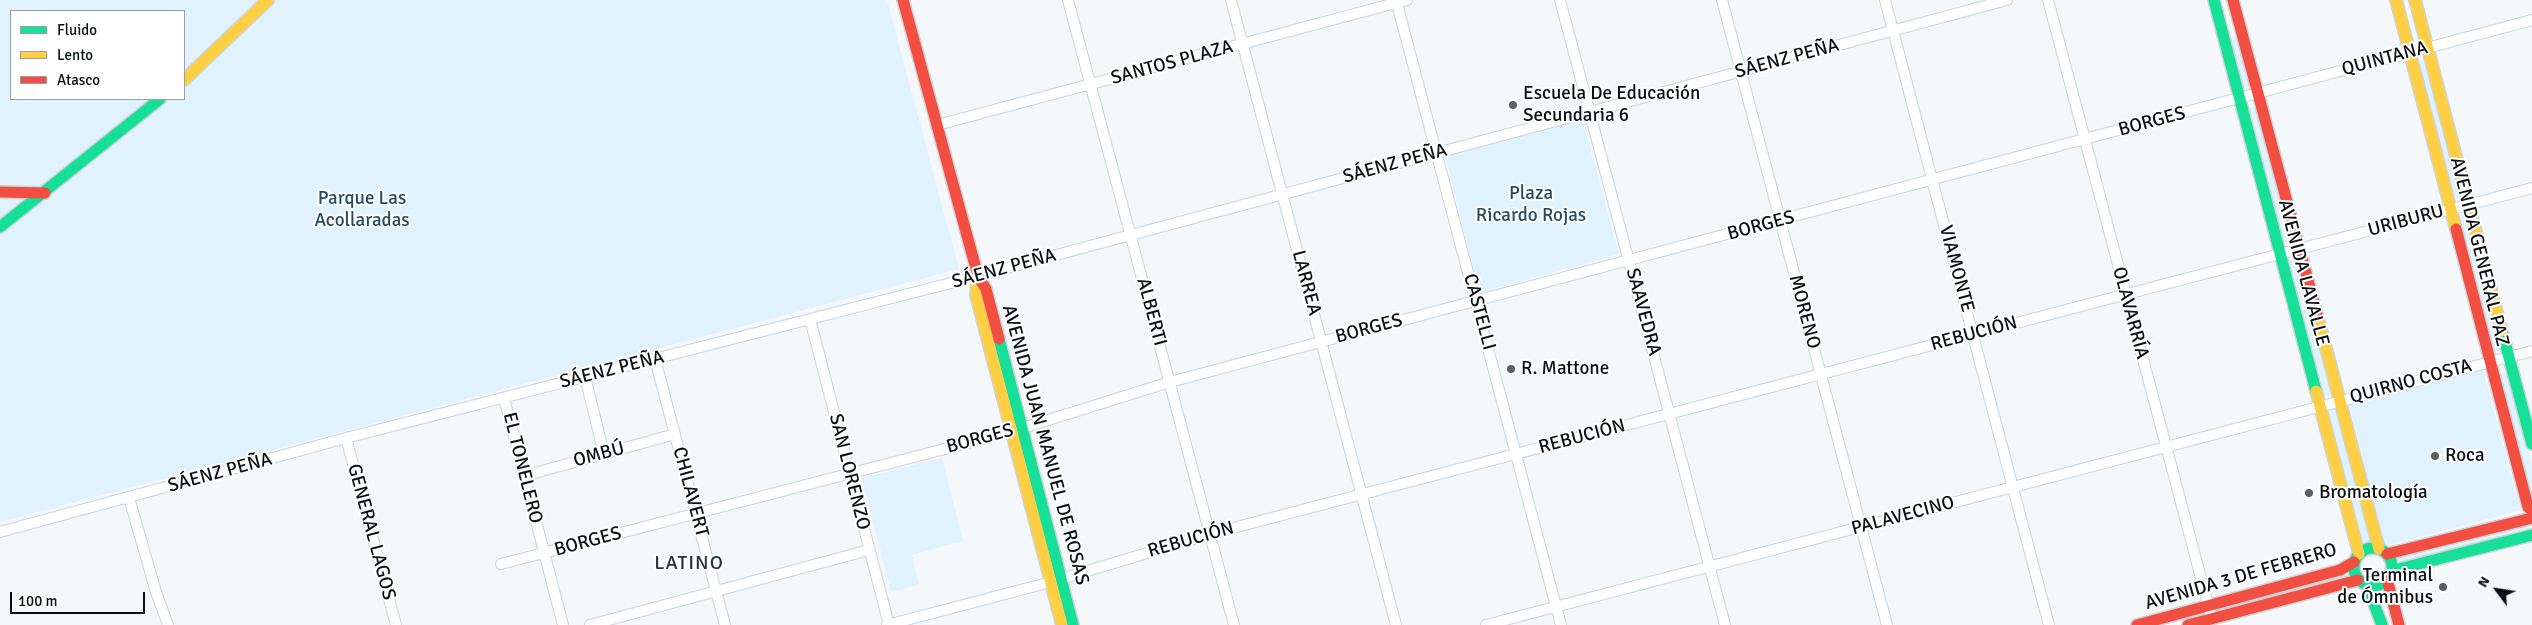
<!DOCTYPE html>
<meta charset="utf-8">
<style>
body{margin:0}
#map{position:relative;width:2532px;height:625px;overflow:hidden;background:#f5f8fa;font-family:Signika,sans-serif}
canvas{display:block}
.legend{position:absolute;left:10px;top:10px;width:175px;height:90px;box-sizing:border-box;background:#fff;border:1px solid #9d9fa0;margin:0;padding:6px 9px;list-style:none;font-size:15px;color:#090f12}
.legend li{display:flex;align-items:center;gap:10px;height:25px}
.legend b{width:25px;border:1px solid #9d9fa0}
.north{position:absolute;left:2472px;top:565px;width:50px;height:50px;-webkit-text-stroke:4px #fff;paint-order:stroke;rotate:301deg;font-size:14px;font-weight:700;line-height:20px;text-align:center;color:#090f12}
.north::after{content:'';display:block;margin:auto;width:18px;height:22px;background:#090f12;clip-path:polygon(50% 0,100% 100%,50% 72%,0 100%)}
.scale{position:absolute;left:10px;top:592px;width:135px;height:22px;box-sizing:border-box;border:2px solid #090f12;border-top:0;padding-left:6px;font-size:15px;line-height:18px;white-space:nowrap;color:#090f12;-webkit-text-stroke:4px #fff;paint-order:stroke}
</style>
<div id="map">
<canvas width="2532" height="625"></canvas>
<ul class="legend">
<li><b style="height:6px;background:#16e098"></b>Fluido</li>
<li><b style="height:6px;background:#ffcf43"></b>Lento</li>
<li><b style="height:6px;background:#f24e42"></b>Atasco</li>
</ul>
<div class="north">N</div>
<div class="scale">100 m</div>
</div>
<script>
const c = document.querySelector('canvas').getContext('2d');
c.lineJoin = 'round';
function fill(path, color) { c.fillStyle = color; c.fill(path, 'evenodd'); }
function stroke(path, color, width, dash) { c.strokeStyle = color; c.lineWidth = width; c.lineCap = dash ? 'butt' : 'round'; c.setLineDash(dash || []); c.stroke(path); }
function write(font, color, halo, rows, align = 'center') {
  c.font = font + ' Signika,sans-serif'; c.lineWidth = 4; c.setLineDash([]); c.textBaseline = 'middle'; c.strokeStyle = halo; c.fillStyle = color; for (const [text, x, y, turn = 0] of rows) {
    c.save(); c.translate(x, y); c.rotate((+turn || 0) * Math.PI / 180); c.textAlign = isNaN(turn) ? turn : align; if (halo) c.strokeText(text, 0, 0); c.fillText(text, 0, 0); c.restore();
  }
}
const green = new Path2D(`
 M0 0H887L959 269 0 522ZM11 11H184V99H11Z
 M2238 35 2251 86 2243 88 2230 37Z
 M2426 60 2461 196 2453 198 2417 62Z
 M2256 106 2292 241 2284 243 2248 108Z
 M1582 119 1619 254 1479 293 1445 155Z
 M2466 214 2502 350 2494 352 2458 216Z
 M2296 258 2332 394 2323 396 2287 260Z
 M2483 369 2521 510 2385 546 2349 404Z
 M2508 371 2532 464V497L2499 374Z
 M2336 407 2372 542 2364 545 2328 409Z
 M942 458 963 541 912 555 919 585 891 592 862 478Z
 M2528 523 2530 529 2397 563 2396 557Z`);
const street = new Path2D(`
 M1068 0 1234 625
 M1231 0 1396 625
 M1396 0 1561 625
 M1560 0 1725 625
 M1722 0 1887 625
 M1885 0 2049 625
 M2048 0 2210 612
 M937 125 1407 0
 M810 319 889 625
 M655 359 725 625
 M585 377 604 454
 M504 398 563 625
 M346 438 396 625
 M524 476 675 434
 M129 498 156 592 168 625
 M0 532 346 438 978 276 2007 0
 M501 564 1010 432 1170 382 2532 20
 M590 625 869 550
 M887 625 1051 582 1210 534 2532 188
 M1486 625 2532 351`);
const fast = new Path2D(`
 M2214 0 2316 391
 M0 227 160 99
 M2502 331 2532 444
 M999 339 1073 625
 M2354 567a19 19 0 1 1 38 0a19 19 0 1 1-38 0Z
 M2391 571 2532 535
 M2367 585 2382 625`);
const slow = new Path2D(`
 M2396 0 2456 229
 M2415 0 2502 331
 M184 80 268 0
 M978 276 976 295 1062 625
 M2317 314 2379 549
 M2316 391 2359 554`);
const jam = new Path2D(`
 M903 0 978 276 986 289 999 339
 M2233 0 2317 314
 M0 192 45 193
 M2456 229 2528 507 2532 510
 M2387 554 2532 518
 M2387 579 2399 625
 M2137 625 2340 570 2354 562
 M2188 625 2358 580`);
const markers = [
 [1513,105,5,"#5c6163"],
 [1511,369,5,"#5c6163"],
 [2435,456,5,"#5c6163"],
 [2309,493,5,"#5c6163"],
 [2443,587,5,"#5c6163"]
];
const streetNames = [
 ["SÁENZ PEÑA",1787,59,-15],
 ["QUINTANA",2385,59,-15],
 ["SANTOS PLAZA",1172,63,-15],
 ["BORGES",2152,122,-15],
 ["SÁENZ PEÑA",1395,164,-15],
 ["URIBURU",2406,221,-15],
 ["BORGES",1761,226,-15],
 ["AVENIDA GENERAL PAZ",2479,252,76],
 ["SÁENZ PEÑA",1004,269,-15],
 ["VIAMONTE",1956,269,75],
 ["AVENIDA LAVALLE",2303,273,75],
 ["LARREA",1306,283,75],
 ["ALBERTI",1151,312,75],
 ["CASTELLI",1479,312,75],
 ["SAAVEDRA",1643,312,75],
 ["MORENO",1804,312,75],
 ["OLAVARRÍA",2130,313,75],
 ["BORGES",1369,329,-15],
 ["REBUCIÓN",1974,334,-15],
 ["SÁENZ PEÑA",612,370,-14],
 ["QUIRNO COSTA",2411,382,-15],
 ["REBUCIÓN",1582,437,-15],
 ["BORGES",980,439,-15],
 ["AVENIDA JUAN MANUEL DE ROSAS",1045,445,75],
 ["OMBÚ",599,455,-15],
 ["EL TONELERO",522,468,76],
 ["SAN LORENZO",849,472,76],
 ["SÁENZ PEÑA",220,473,-15],
 ["CHILAVERT",690,492,75],
 ["PALAVECINO",1903,516,-15],
 ["GENERAL LAGOS",371,532,75],
 ["REBUCIÓN",1191,540,-16],
 ["BORGES",588,542,-15],
 ["AVENIDA 3 DE FEBRERO",2241,577,-16]
];
const poiNames = [
 ["Escuela De Educación",1523,94],
 ["Secundaria 6",1523,116],
 ["R. Mattone",1521,369],
 ["Roca",2445,456],
 ["Bromatología",2319,493],
 ["Terminal",2433,576,"right"],
 ["de Ómnibus",2433,598,"right"]
];
const parkNames = [
 ["Plaza",1531,194],
 ["Ricardo Rojas",1531,216],
 ["Parque Las",362,199],
 ["Acollaradas",362,221]
];
const neighbourhoodNames = [
 ["LATINO",689,564]
];
fill(green, '#e0f2fd');
stroke(street, '#ced3d5', 12);
stroke(fast, '#ced3d5', 14);
stroke(slow, '#ced3d5', 14);
stroke(jam, '#ced3d5', 14);
stroke(street, '#fefefe', 10);
stroke(fast, '#16e098', 11);
stroke(slow, '#ffcf43', 11);
stroke(jam, '#f24e42', 11);
for (const [x, y, r, color] of markers) { const dot = new Path2D(); dot.arc(x, y, r, 0, 2 * Math.PI); c.fillStyle = color; c.fill(dot); stroke(dot, '#fff', 2); }
write('19px', '#090f12', '#fff', streetNames);
write('19px', '#090f12', '#fff', poiNames, 'left');
write('19px', '#254c60', '#fff', parkNames);
c.letterSpacing = '1px';
write('20px', '#25333a', '#fff', neighbourhoodNames);
c.letterSpacing = '0px';
</script>
